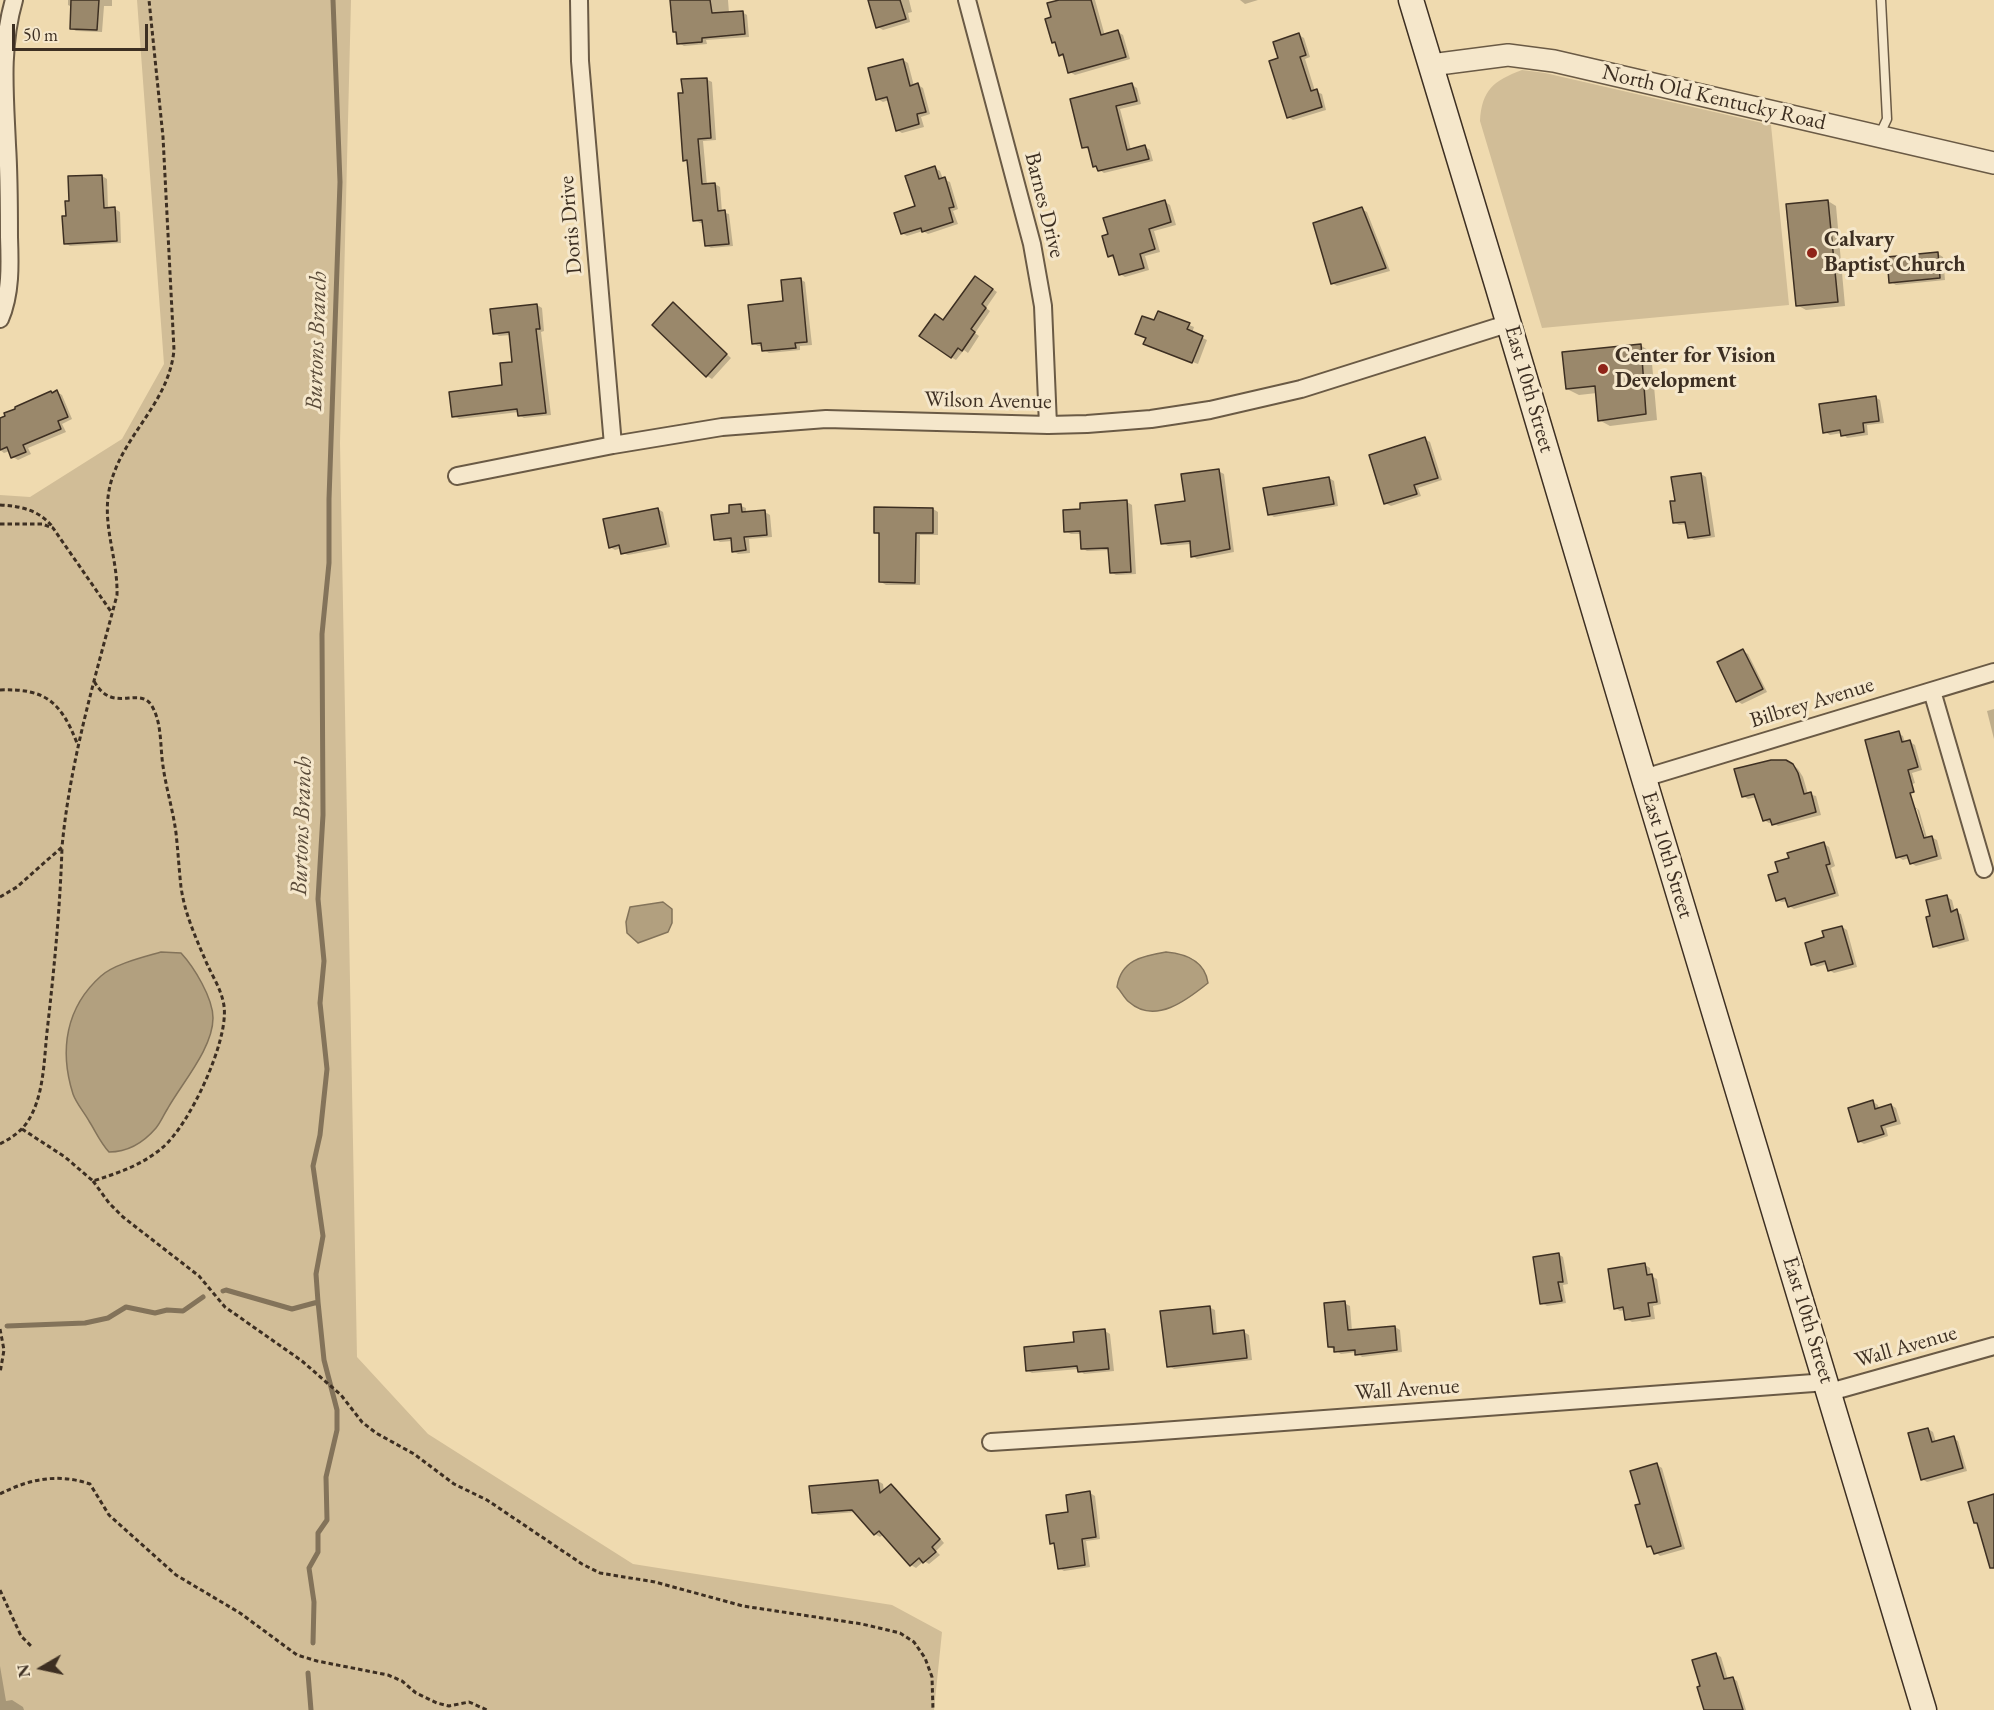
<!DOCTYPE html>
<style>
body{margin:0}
#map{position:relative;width:1994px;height:1710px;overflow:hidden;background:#efdaaf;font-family:"EB Garamond",serif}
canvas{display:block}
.north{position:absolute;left:12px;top:1638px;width:60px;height:60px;-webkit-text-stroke:4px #f5e7cb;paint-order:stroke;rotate:261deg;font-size:16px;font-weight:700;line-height:24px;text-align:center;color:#3d2f22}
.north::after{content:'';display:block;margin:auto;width:21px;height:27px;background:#3d2f22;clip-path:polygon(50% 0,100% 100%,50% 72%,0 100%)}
.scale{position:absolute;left:12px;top:24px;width:136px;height:27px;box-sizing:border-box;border:3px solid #3d2f22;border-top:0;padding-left:8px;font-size:18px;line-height:21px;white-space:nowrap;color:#3d2f22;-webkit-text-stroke:4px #f5e7cb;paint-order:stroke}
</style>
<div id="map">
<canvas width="1994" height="1710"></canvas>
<div class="north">N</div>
<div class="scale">50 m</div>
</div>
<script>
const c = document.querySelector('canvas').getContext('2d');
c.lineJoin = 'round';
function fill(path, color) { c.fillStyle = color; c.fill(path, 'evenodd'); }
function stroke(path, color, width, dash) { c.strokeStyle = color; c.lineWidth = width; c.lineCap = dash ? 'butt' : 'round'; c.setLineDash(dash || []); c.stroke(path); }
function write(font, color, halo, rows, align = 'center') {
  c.font = font + ' "EB Garamond",serif'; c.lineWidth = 6; c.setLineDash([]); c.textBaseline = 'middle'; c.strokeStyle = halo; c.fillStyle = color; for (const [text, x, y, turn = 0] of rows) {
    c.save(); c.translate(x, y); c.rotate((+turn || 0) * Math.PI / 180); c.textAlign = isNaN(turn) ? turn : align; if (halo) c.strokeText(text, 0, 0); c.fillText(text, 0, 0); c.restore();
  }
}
const green = new Path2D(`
 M137 0H351L340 443 357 1357 428 1434 633 1564 892 1605 942 1632 934 1710H0V495L30 497 122 439 164 364Z
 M1522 70 1545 73 1771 125 1789 305 1542 328 1480 121C1482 90 1493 81 1522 70Z`);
const water = new Path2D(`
 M663 902 672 909V923L668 932 638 943 627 933 626 922 630 907Z
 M161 952 181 953C194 967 213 998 213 1018 213 1048 182 1083 168 1108 164 1114 161 1122 156 1128 144 1142 128 1152 109 1152 100 1142 96 1132 89 1121 84 1112 76 1103 73 1094 59 1050 66 1007 101 976 114 964 144 957 161 952Z
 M1166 952C1187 954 1205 961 1208 983 1187 1000 1155 1025 1129 1002 1124 998 1121 991 1117 987 1121 960 1142 956 1166 952Z`);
const shadow = new Path2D(`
 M68 0H112V6H104L102 32 76 31 71 28 72 7 68 5Z
 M672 0H728L729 13 742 12 747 15 749 37 706 40 707 44 684 46 679 43 678 33 674 31Z
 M870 0H909L912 12 908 13 910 22 883 30 878 27Z
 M1065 0H1095L1105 36 1118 32 1123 35 1130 59 1075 75 1070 72 1066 58 1061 55 1058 44 1053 42Z
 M1240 0H1258L1245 4Z
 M1299 35 1304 38 1310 57 1305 59 1315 91 1322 94 1326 110 1293 120 1288 117 1280 59Z
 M903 60 908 63 914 86 918 85 923 88 930 114 921 117 924 127 902 133 897 130 889 100 883 102 878 99Z
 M706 79 712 82 716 140 703 141 707 185 715 184 720 187 722 212 729 214 733 246 711 248 706 245 704 223H700L695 220 688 162 684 160V94Z
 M1132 85 1137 88 1141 104 1120 109 1131 150 1145 147 1150 150 1153 161 1104 173 1094 166 1089 150 1084 147Z
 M935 168 940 171 943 179 950 182 958 209 953 211 958 224 928 234 923 231 907 236 902 233Z
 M102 176 107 179 108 209H115L120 212 121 243 70 246 65 243 70 202Z
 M1828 201 1836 206 1845 306 1806 310 1797 305Z
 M1165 202 1170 205 1176 225 1154 231 1160 252 1145 256 1149 270 1125 277 1120 274 1115 259 1110 256Z
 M1361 209 1367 212 1390 271 1337 286 1332 283Z
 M1938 254 1943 257 1945 280 1896 285 1891 282Z
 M800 279 805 282 812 345 800 346V350L769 353 764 350 763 346H758L753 343Z
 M980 280 997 292 986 308 990 311 975 333 979 336 968 353 964 350 956 360 951 357Z
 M673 304 731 358 712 379 707 376Z
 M537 305 542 308 544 331 541 332 551 415 524 418 519 415V412L459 419 454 416 504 387 514 363 510 335 499 336 494 333Z
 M1155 322 1189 325 1194 327 1192 333 1207 340 1198 364 1150 346 1147 339 1142 337Z
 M1640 345 1651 352 1657 420 1610 426 1599 420 1597 393 1579 395 1567 389Z
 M57 392 62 395 72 419 62 424 66 432 28 448 31 454 18 460 13 457 10 451 4 453 0 450V419Z
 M1875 397 1880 400 1884 423 1867 425 1868 435 1847 438 1842 433 1830 435 1825 432Z
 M1425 439 1430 442 1442 480 1418 488 1421 496 1391 506 1385 503Z
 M1218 471 1224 474 1234 552 1197 559 1192 556 1191 544 1168 546 1163 543 1187 502Z
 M1701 474 1706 477 1715 537 1694 540 1689 537 1687 524 1679 525 1674 522 1676 502Z
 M1329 478 1334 481 1338 506 1274 517 1269 514Z
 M1127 502 1132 505 1136 574 1116 575 1111 572 1110 550 1087 551 1082 548 1081 534H1071L1065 531Z
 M741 506 746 508V513L765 512 770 515 772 537 749 539 750 553 738 554 733 551 732 541 720 542 715 539 731 515Z
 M658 509 663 512 670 547 628 555 623 553 622 548 615 550 610 547Z
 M933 509 938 512V535H920V585H886L881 582V535L875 532Z
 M1743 651 1748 654 1767 692 1742 704 1737 701Z
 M1994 709V739L1987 711Z
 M1898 733 1903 736 1905 743 1910 742 1915 745 1922 770 1912 773 1915 783 1907 786 1913 806 1919 810 1927 838 1931 837 1937 840 1942 859 1916 866 1911 863 1909 858 1903 860 1898 857ZM1914 809H1917L1927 845 1924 846Z
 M1792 764 1798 769 1803 777 1808 794 1816 796 1821 815 1778 826 1773 822 1769 823 1764 820 1757 797 1748 799 1743 796Z
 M1824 844 1829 847 1835 866 1831 868 1839 896 1794 909 1789 906 1788 901 1782 902 1777 900 1779 873Z
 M1947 897 1952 900 1955 912 1961 914 1969 941 1939 949 1934 946 1932 917Z
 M1842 927 1847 930 1857 967 1834 973 1829 970 1827 964 1817 967 1812 964 1826 938Z
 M1873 1102 1878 1105 1879 1109 1891 1105 1896 1108 1901 1124 1886 1128 1888 1136 1864 1144 1859 1141Z
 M1558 1254 1563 1257 1568 1284 1563 1285 1566 1303 1547 1306 1542 1303Z
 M1645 1265 1650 1268 1651 1276 1657 1279 1661 1304 1653 1306 1655 1319 1632 1322 1627 1319 1625 1310 1620 1311 1615 1308Z
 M1344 1303 1350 1306 1352 1331 1395 1327 1400 1330 1402 1352 1362 1357 1357 1352 1341 1354 1330 1347Z
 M1209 1307 1215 1310 1217 1335 1244 1332 1249 1335 1252 1360 1174 1369 1169 1366Z
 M1105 1331 1110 1334 1114 1371 1084 1374 1079 1369 1032 1373 1027 1370 1075 1344Z
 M1928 1429 1933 1432 1936 1442 1953 1438 1958 1441 1967 1471 1927 1482 1922 1479Z
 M1657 1465 1662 1468 1685 1549 1660 1556 1649 1546 1642 1505Z
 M878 1481 883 1484 884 1491 891 1485 896 1488 944 1543 936 1551 940 1555 929 1564 924 1561 916 1568 911 1565 884 1534 880 1537 875 1534 856 1512 818 1515 813 1512Z
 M1090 1493 1095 1496 1100 1539 1086 1541 1090 1567 1064 1571 1059 1568 1056 1545 1052 1543 1070 1513Z
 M1716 1654 1721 1657 1728 1680 1732 1678 1737 1681 1746 1710H1705L1702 1687Z
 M0 1666 6 1701 12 1700 23 1707 24 1710H0Z`);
const stream = new Path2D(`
 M223 1291 226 1290 292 1309 318 1302
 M7 1326 85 1323 108 1318 126 1307 155 1313 167 1310 183 1311 203 1297
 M313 1643 314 1602 309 1568 318 1552V1533L327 1520 326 1477 337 1430V1410L324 1360 318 1302 316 1274 323 1236 313 1166 320 1135 327 1069 320 1003 324 961 318 899 323 815 322 634 329 563V499L340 182 333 0
 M308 1673 311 1710`);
const building = new Path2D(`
 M71 0H99L97 30 70 29Z
 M670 0H710L712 13 743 11 745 34 702 38V42L677 44 676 32H673Z
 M868 0H900L906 19 876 28Z
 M1059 0H1091L1101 35 1118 30 1126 57 1068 73 1063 54 1059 56 1055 42 1052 43 1045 19 1051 17 1047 3Z
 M1299 33 1306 55 1300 57 1311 91 1317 89 1322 107 1287 118 1269 61 1278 58 1273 42Z
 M903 59 910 86 918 83 926 112 917 114 919 124 896 131 887 97 876 100 868 68Z
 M707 78 711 138 698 139 702 184 715 183 718 211 725 210 729 244 705 246 702 220 693 221 687 160 683 161 678 93H683L681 79Z
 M1132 83 1137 101 1116 106 1127 150 1145 145 1149 159 1098 171 1096 166 1093 167 1088 147 1082 148 1070 99Z
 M935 166 939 179 945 177 954 207 949 208 953 222 922 232 921 228 901 234 894 213 915 206 905 176Z
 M102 175 104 208 115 207 117 241 64 244 62 216H66L65 201H69L68 176Z
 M1165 200 1171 222 1149 229 1155 249 1140 254 1144 268 1119 275 1113 255 1108 257 1102 236 1108 234 1103 218Z
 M1828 200 1838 302 1796 306 1786 204Z
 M1362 207 1386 268 1331 284 1313 223Z
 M1938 252 1940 278 1889 283 1887 257Z
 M975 276 993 289 982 304 986 308 971 329 975 332 962 351 958 348 951 358 919 336 935 314 943 320Z
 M801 278 807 342 795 343 796 348 762 351 761 343 752 344 748 305 783 301 781 280Z
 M673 302 727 354 706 377 652 325Z
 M537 304 540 329H536L546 413 518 416 517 409 452 417 449 392 502 385 500 363 512 362 509 332 493 334 490 309Z
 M1158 311 1190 323 1187 329 1203 336 1192 363 1143 344 1146 338 1135 334 1142 316 1154 320Z
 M1641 344 1646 414 1598 421 1595 386 1566 389 1562 352Z
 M57 390 68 417 58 421 61 429 23 445 26 452 11 458 7 447 0 450V418L5 416 4 413 15 409V407L51 391 52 393Z
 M1876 396 1879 421 1863 423 1864 432 1841 436 1840 430 1823 433 1819 404Z
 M1425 437 1438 478 1414 485 1417 494 1384 504 1369 455Z
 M1219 469 1230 549 1191 557 1190 541 1161 544 1155 505 1185 501 1181 474Z
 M1701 473 1710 535 1688 538 1685 522 1673 523 1670 501H1675L1671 477Z
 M1329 477 1334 504 1268 515 1263 488Z
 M1127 500 1131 572 1110 573 1108 548 1081 549 1080 531 1064 532 1063 510 1080 509V503Z
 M741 504 742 512 765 510 767 535 744 537 746 550 732 552 731 538 714 540 711 515 729 513V505Z
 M874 507 933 508V533H916L915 583 879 582V533H874Z
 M658 508 666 544 621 554 619 545 609 548 603 519Z
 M1743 649 1763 689 1736 702 1717 662Z
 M1899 731 1902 742 1910 740 1918 767 1908 770 1914 792 1910 793 1924 838 1932 836 1937 856 1910 864 1907 855 1896 858 1865 740Z
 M1771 760H1786L1793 764 1798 773 1804 794 1811 792 1816 812 1772 825 1770 819 1763 821 1754 794 1742 797 1734 769Z
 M1824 842 1830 864 1826 865 1835 893 1788 907 1785 898 1776 901 1768 875 1778 872 1775 862 1789 858 1787 853Z
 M1947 895 1951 912 1957 909 1964 939 1933 947 1926 917 1930 916 1926 900Z
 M1842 926 1853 964 1828 971 1825 961 1811 965 1805 943 1824 937 1822 931Z
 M1873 1100 1875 1109 1891 1104 1896 1121 1881 1126 1884 1134 1858 1142 1848 1108Z
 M1559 1253 1563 1282H1558L1562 1301 1540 1304 1533 1257Z
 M1645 1263 1647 1275 1652 1274 1657 1302 1648 1303 1650 1316 1625 1320 1623 1307 1614 1309 1608 1269Z
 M1345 1301 1348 1330 1395 1326 1397 1350 1355 1355V1350L1334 1352V1347H1328L1324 1303Z
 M1210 1306 1213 1334 1244 1330 1247 1358 1167 1367 1160 1311Z
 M1105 1329 1109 1369 1078 1372 1077 1366 1026 1371 1024 1347 1074 1342 1073 1332Z
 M1928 1428 1932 1442 1954 1436 1963 1468 1921 1480 1908 1433Z
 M1657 1463 1681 1546 1654 1554 1651 1546 1647 1547 1635 1505 1640 1504 1630 1471Z
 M878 1480 880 1493 891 1484 940 1539 932 1547 936 1552 923 1563 919 1558 910 1566 879 1531 874 1535 852 1510 812 1513 809 1486Z
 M1090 1491 1096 1537 1082 1539 1085 1565 1058 1569 1054 1543 1050 1544 1046 1515 1068 1512 1066 1495Z
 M1994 1494V1568H1990L1977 1523H1974L1968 1502Z
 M1716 1653 1724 1679 1733 1677 1743 1710H1704L1697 1687 1700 1686 1692 1660Z`);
const path = new Path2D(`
 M0 505C21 506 38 510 52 526
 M0 524H42L53 528 112 613
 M0 690C45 688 61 702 77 743
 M0 897 17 887 62 847C70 761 95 678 117 595 118 552 97 517 114 473 130 429 169 400 174 350L163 137 149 0
 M22 1129 65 1157 93 1181C118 1173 142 1165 162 1148 189 1126 229 1041 224 1006 222 991 213 977 207 964 196 938 185 915 181 887 179 869 178 851 176 833 173 810 166 788 163 766 160 747 162 725 153 708 141 683 113 716 94 681
 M0 1144C11 1138 21 1132 28 1121 44 1096 44 1060 47 1032 54 970 60 910 62 848
 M93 1181 109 1203 123 1217 199 1276 225 1307 302 1361 341 1395 362 1422 376 1433 414 1454 454 1484 487 1500 582 1564 600 1573 655 1582 743 1606 862 1624 900 1633 914 1642 925 1658 932 1677 933 1710
 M0 1329 4 1350 0 1373
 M0 1494C29 1479 58 1473 90 1484L109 1515 176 1575 240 1613 297 1655 317 1661 388 1675 402 1681 416 1693 437 1703 449 1706 469 1702 487 1710
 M0 1590 21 1636 33 1648`);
const service = new Path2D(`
 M1879 136 1887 119 1881 0`);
const minor = new Path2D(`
 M579 0 580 61 613 445
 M967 0 1032 244 1043 306 1048 425
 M0 319C11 294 10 264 9 237 9 206 9 176 7 145 5 96 0 48 14 0
 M457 476 613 445 722 427 826 419 1048 425 1087 424 1151 419 1210 410 1301 389 1510 323
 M1932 691 1984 869
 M1644 778 1994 672
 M1830 1392 1994 1346
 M991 1442 1134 1433 1827 1382`);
const tertiary = new Path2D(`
 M1431 65 1508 55 1554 61 1994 163`);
const secondary = new Path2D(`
 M1411 0C1491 260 1567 522 1645 782 1738 1091 1832 1400 1924 1710`);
const markers = [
 [1812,253,6,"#8f2418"],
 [1603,369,6,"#8f2418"]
];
const streetNames = [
 ["North Old Kentucky Road",1714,98,13],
 ["Barnes Drive",1044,205,76],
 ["Doris Drive",571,225,-95],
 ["East 10th Street",1529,389,74],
 ["Wilson Avenue",988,401,1],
 ["Bilbrey Avenue",1812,703,-17],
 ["East 10th Street",1667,855,73],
 ["East 10th Street",1808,1320,73],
 ["Wall Avenue",1906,1347,-16],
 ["Wall Avenue",1407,1390,-4]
];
const poiNames = [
 ["Calvary",1824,240],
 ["Baptist Church",1824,265],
 ["Center for Vision",1615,356],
 ["Development",1615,381]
];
const waterNames = [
 ["Burtons Branch",317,341,-88],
 ["Burtons Branch",302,826,-88]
];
fill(green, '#d1bd97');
fill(water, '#b2a07f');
stroke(water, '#83735a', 1.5);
fill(shadow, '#0003');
stroke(stream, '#83735a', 5);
fill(building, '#9a886b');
stroke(building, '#3d2f22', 1.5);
stroke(service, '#6a5a45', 11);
stroke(minor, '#6a5a45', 20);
stroke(tertiary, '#6a5a45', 24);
stroke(secondary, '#3d2f22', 27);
stroke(path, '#3d2f22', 3, [4.5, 3]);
stroke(service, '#f5e7cb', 8);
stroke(minor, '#f5e7cb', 16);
stroke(tertiary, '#f5e7cb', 21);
stroke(secondary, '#f5e7cb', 24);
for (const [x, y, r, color] of markers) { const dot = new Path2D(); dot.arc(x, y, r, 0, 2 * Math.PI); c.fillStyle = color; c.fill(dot); stroke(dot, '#f5e7cb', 2); }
write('22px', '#3d2f22', '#f5e7cb', streetNames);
write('bold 22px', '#3d2f22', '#f5e7cb', poiNames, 'left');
write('italic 24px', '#5a4b39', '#f5e7cb', waterNames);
</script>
